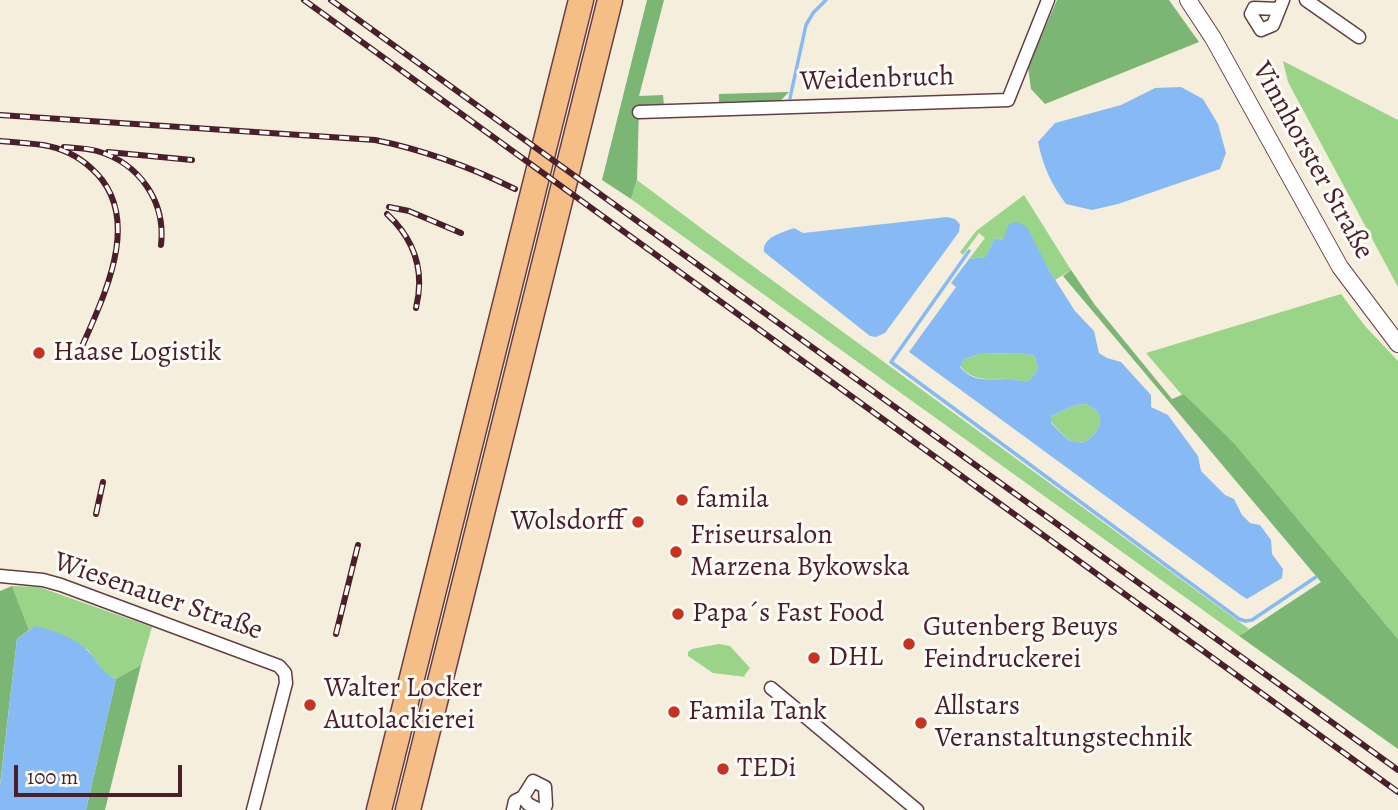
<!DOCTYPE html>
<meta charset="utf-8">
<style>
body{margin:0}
#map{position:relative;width:1398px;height:810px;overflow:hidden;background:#f5eedc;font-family:Alegreya,serif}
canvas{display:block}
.scale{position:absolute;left:14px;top:765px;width:168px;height:32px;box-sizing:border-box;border:4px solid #4a1f2b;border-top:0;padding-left:9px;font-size:21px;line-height:24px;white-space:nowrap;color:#4a1f2b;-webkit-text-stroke:5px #fdfcf7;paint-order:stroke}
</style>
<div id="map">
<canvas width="1398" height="810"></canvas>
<div class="scale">100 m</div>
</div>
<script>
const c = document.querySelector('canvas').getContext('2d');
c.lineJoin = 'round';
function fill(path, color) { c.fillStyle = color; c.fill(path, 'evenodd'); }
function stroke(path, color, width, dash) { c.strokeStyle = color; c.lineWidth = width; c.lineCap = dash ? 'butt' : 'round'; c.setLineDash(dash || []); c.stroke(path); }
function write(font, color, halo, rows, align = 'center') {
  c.font = font + ' Alegreya,serif'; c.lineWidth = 6; c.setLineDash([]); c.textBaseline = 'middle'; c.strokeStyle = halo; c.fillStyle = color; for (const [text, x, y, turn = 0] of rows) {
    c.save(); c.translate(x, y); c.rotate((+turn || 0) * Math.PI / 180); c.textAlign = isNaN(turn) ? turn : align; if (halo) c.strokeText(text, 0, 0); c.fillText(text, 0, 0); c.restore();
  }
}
const green = new Path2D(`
 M1283 61 1398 120V287L1288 82Z
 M637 180 709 234 1249 629 1239 636 631 199Z
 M1024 195 1071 270 1055 280 1049 270 1003 240 995 238 985 257 969 259 985 238 979 233 963 255 960 252 976 231Z
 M1341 294 1365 326 1398 361V639L1234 443 1184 394 1182 395 1146 353Z
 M1019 353 1035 356 1038 369C1034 374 1032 380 1026 381 1020 382 1014 379 1008 379 989 378 974 383 960 366L964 359 979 354Z
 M1086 404C1110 415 1100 433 1083 443L1068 440 1051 422V416L1076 405Z
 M12 586 39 587 152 627 141 665 116 679 105 674 88 650 35 627 29 630Z
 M719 644 730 646 750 668 744 676 746 677 713 673 688 656V652L692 649Z`);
const forest = new Path2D(`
 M647 0H664L639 96 663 95 664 106 639 108 637 180 631 199 602 180Z
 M1057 0H1169L1199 42 1045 104 1031 89 1028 67Z
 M789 92 780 101 719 102V94Z
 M1071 270 1095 305 1172 399 1184 394 1234 443 1398 639V749L1239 636 1321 582 1063 276Z
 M12 586 29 630 17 639 0 785V591Z
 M141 665 105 810H86L116 679Z`);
const water = new Path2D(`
 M1181 87 1203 99 1218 124 1226 153 1220 169 1118 204 1092 210 1066 204C1051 184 1043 166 1038 142L1055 123 1121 105 1155 88Z
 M947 217 955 219 960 224 959 232 885 333 876 337 870 336 764 252C762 237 782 233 794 228L803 233Z
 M1018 222 1027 227 1049 270 1075 311 1094 331 1099 353 1107 358 1121 362 1151 395V407L1168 415 1198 456 1201 471 1225 495 1234 499 1242 515 1250 523 1260 525 1271 540 1272 554 1283 569 1282 578 1247 599 1242 596 909 352 956 287 951 283 969 259 985 257 995 238 1003 240 1009 224ZM1019 353 1035 356 1038 369C1034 374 1032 380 1026 381 1021 382 1014 379 1008 379 989 378 974 384 960 367L964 359 979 354ZM1086 404C1110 415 1100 433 1083 443L1068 440 1051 423V416L1076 405Z
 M35 626C53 630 76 638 89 652 100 664 100 672 116 679L86 810H0V786L17 639Z`);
const stream = new Path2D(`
 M790 98 806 25 813 13 826 0
 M969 251 891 362 1239 619 1245 621 1252 620 1316 577`);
const minor = new Path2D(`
 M1306 0 1359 37
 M1279 9 1254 8 1251 14 1261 30 1273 25 1283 0
 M639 112 1008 100 1048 0
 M0 576 43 580 61 585 279 666 285 673 286 683 253 810
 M771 688 917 810
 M513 810 515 801 523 797
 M540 810 528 804 523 797 533 781 545 787 546 805 544 810`);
const tertiary = new Path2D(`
 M1188 0 1213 38 1340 267 1398 344`);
const motorway = new Path2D(`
 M379 810 581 0
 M408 810 610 0`);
const rail = new Path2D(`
 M304 0 1398 792
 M331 0 1398 770
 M0 115 375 140C425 150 470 167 515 189
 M0 141C14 142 29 143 43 145 61 148 78 156 91 168 148 218 100 303 77 358
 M64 147C75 148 87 148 97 151 139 163 166 201 161 245
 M108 152 192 160
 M389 207 409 211 461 233
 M387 214C415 240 425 271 416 308
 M96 514 103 482
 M336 634 358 545`);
const markers = [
 [39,353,7,"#c8321e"],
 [682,500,7,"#c8321e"],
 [638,522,7,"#c8321e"],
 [676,552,7,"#c8321e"],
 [678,614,7,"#c8321e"],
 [909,644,7,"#c8321e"],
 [814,658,7,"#c8321e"],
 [310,705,7,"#c8321e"],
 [674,712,7,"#c8321e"],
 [921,723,7,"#c8321e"],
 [723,769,7,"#c8321e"]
];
const streetNames = [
 ["Weidenbruch",877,80,-2],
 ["Vinnhorster Straße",1312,161,61],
 ["Wiesenauer Straße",158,597,19]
];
const poiNames = [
 ["Haase Logistik",53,353],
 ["famila",696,500],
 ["Wolsdorff",624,522,"right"],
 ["Friseursalon",690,536],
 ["Marzena Bykowska",690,568],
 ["Papa´s Fast Food",692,614],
 ["Gutenberg Beuys",923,628],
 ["Feindruckerei",923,660],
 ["DHL",828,658],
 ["Walter Locker",324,689],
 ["Autolackierei",324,721],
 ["Allstars",935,707],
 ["Veranstaltungstechnik",935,739],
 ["Famila Tank",688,712],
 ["TEDi",737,769]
];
fill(green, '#9ad488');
fill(forest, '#7bb674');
fill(water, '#87baf4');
stroke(stream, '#87baf4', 3.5);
stroke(minor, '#643e46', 15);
stroke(tertiary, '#643e46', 18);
stroke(motorway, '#643e46', 27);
stroke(minor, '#fff', 12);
stroke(tertiary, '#fff', 16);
stroke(motorway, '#f6be87', 24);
stroke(rail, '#4a1f2b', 6);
stroke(rail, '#fdfcf7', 3.5, [10]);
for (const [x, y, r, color] of markers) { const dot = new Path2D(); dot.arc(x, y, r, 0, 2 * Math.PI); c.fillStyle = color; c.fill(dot); stroke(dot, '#fdfcf7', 2.5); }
write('28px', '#4a1f2b', '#fdfcf7', streetNames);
write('28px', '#4a1f2b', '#fdfcf7', poiNames, 'left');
</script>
